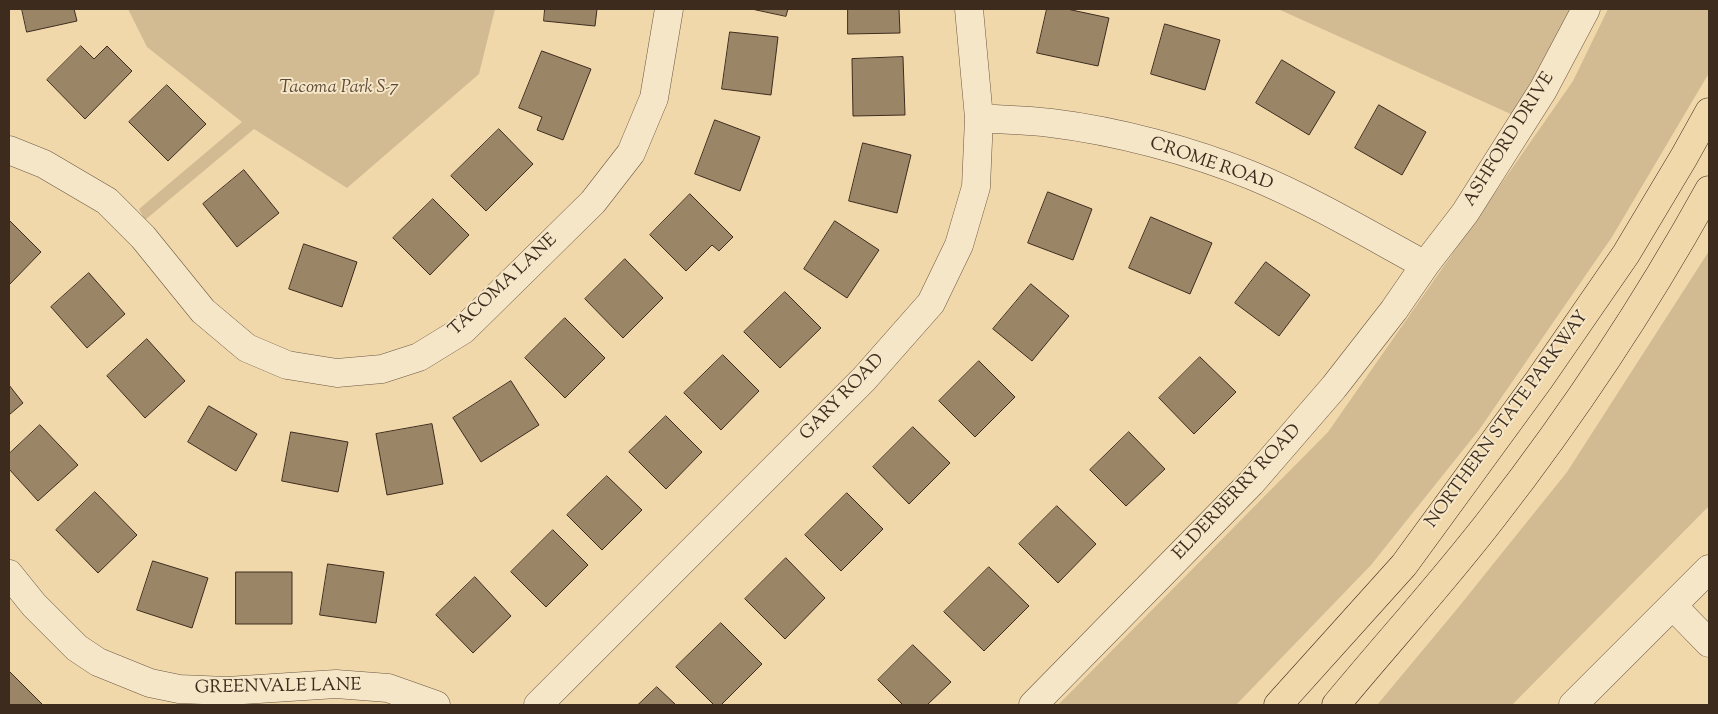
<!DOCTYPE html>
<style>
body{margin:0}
#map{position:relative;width:1718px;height:714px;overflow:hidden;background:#f1d8ab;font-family:"Sorts Mill Goudy",serif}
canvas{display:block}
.frame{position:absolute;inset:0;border:10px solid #3d2c1e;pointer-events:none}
</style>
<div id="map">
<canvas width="1718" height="714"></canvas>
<div class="frame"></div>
</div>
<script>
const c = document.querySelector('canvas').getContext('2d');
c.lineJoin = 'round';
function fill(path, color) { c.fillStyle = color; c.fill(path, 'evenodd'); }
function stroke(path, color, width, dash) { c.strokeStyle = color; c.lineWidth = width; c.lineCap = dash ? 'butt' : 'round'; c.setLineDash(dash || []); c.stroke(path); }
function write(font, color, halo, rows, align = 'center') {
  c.font = font + ' "Sorts Mill Goudy",serif'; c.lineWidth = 4; c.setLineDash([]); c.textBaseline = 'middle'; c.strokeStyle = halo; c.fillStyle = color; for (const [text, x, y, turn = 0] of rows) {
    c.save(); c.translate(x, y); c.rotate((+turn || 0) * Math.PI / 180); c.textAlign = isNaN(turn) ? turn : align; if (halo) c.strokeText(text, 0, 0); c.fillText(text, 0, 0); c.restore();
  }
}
const green = new Path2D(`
 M128 9H495L479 74 347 188 254 129 145 220 139 209 242 122 147 47Z
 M1278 9H1586L1524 120Z
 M1608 9H1709V73L1612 237 1479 430 1371 565 1236 705H1058L1328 432 1573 81Z
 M1709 251V506L1512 705H1377L1457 609 1567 472Z`);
const building = new Path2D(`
 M22 9H74L77 21 27 32Z
 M545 9H597L595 26 544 21Z
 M752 9H788L786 16Z
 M848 9H899L900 33 848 34Z
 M1047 9H1067L1109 18 1098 66 1037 53Z
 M1165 24 1220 40 1205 90 1151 74Z
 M730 32 778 37 771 95 722 89Z
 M81 46 94 59 107 46 132 71 85 119 47 80Z
 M542 51 591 69 563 140 537 130 542 117 519 108Z
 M903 57 905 115 853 116 852 59Z
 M1282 60 1335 92 1309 135 1256 103Z
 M167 85 206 124 168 161 129 122Z
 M1379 105 1426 132 1402 175 1355 148Z
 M715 120 760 137 740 191 695 174Z
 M499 129 533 164 486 211 451 176Z
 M863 143 911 155 897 213 849 201Z
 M244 170 279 213 237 247 203 204Z
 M1048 192 1092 209 1073 260 1028 243Z
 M690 194 733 237 719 251 712 245 686 271 650 235Z
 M433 199 469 235 430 275 393 238Z
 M1151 217 1212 243 1190 294 1129 268Z
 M9 220 41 252 9 285Z
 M835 221 879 250 847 298 804 269Z
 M304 244 357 262 342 307 289 289Z
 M625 259 663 298 623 338 585 299Z
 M1266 262 1310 295 1279 336 1235 303Z
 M89 273 125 314 87 348 51 307Z
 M1031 284 1069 316 1032 361 993 329Z
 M785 292 821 328 780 368 744 332Z
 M565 318 605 358 565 398 525 358Z
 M147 339 185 381 145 418 107 376Z
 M723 355 759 391 721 430 684 393Z
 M1200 357 1236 392 1194 434 1159 398Z
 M979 361 1015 397 975 437 939 401Z
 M511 381 539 425 481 462 453 418Z
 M9 385 23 403 9 415Z
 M209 406 257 434 236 471 188 442Z
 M666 416 702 452 666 489 629 452Z
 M432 424 443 484 387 495 376 434Z
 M40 425 78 465 38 501 9 469V454Z
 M913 427 950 463 909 504 873 467Z
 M291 432 348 442 338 492 282 481Z
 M1129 432 1165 469 1126 506 1090 470Z
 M607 476 642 510 602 550 567 515Z
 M95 492 137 535 98 573 56 530Z
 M847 493 883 529 841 571 805 535Z
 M1057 506 1096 544 1058 583 1019 544Z
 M553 530 588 565 546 607 511 572Z
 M786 558 825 598 785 639 745 599Z
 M153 561 208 578 192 628 137 610Z
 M328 564 384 572 376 623 320 615Z
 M989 567 1029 606 984 651 944 612Z
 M236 572H292V624H236Z
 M475 577 511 616 473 653 436 615Z
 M721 623 762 664 721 705H714L676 667Z
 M913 645 951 682 927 705H903L878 680Z
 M9 671 43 705H9Z
 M657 687 676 705H638Z`);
const minor = new Path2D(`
 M979 118C1003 120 1028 120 1051 123 1117 131 1192 151 1253 176 1313 201 1368 234 1425 265
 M9 150 44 164 107 201 143 237 203 311 247 348 287 365 337 373 382 369 419 357 463 330 593 202 631 153 654 98 669 9
 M9 574 34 605 77 648 98 662 150 683 179 689 227 691 336 684 388 688 436 705
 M1673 606 1709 643
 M538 705 864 379 931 303 959 245 976 187 979 118 969 9
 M1033 705 1251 483 1334 387 1394 310 1425 265 1465 213 1543 90 1586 9
 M1573 705 1709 569`);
const motorway = new Path2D(`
 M1278 705 1404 565 1539 380 1626 254 1684 157 1709 112
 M1336 705C1388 642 1443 582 1493 517 1573 414 1646 304 1709 190`);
const parkNames = [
 ["Tacoma Park S-7",339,89]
];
const streetNames = [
 ["ASHFORD DRIVE",1510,140,-58],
 ["CROME ROAD",1211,165,19],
 ["TACOMA LANE",504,286,-43],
 ["GARY ROAD",843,398,-46],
 ["NORTHERN STATE PARKWAY",1508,420,-54],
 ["ELDERBERRY ROAD",1238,493,-47],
 ["GREENVALE LANE",278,688,-1]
];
fill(green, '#d2bb93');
fill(building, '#9b8567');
stroke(building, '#3d2c1e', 1);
stroke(minor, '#6a5741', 29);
stroke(motorway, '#3d2c1e', 29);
stroke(minor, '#f6e6c8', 28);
stroke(motorway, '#f1d8ab', 28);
write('italic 18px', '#5b4935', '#f6e6c8', parkNames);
write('18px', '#3d2c1e', '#f6e6c8', streetNames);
</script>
